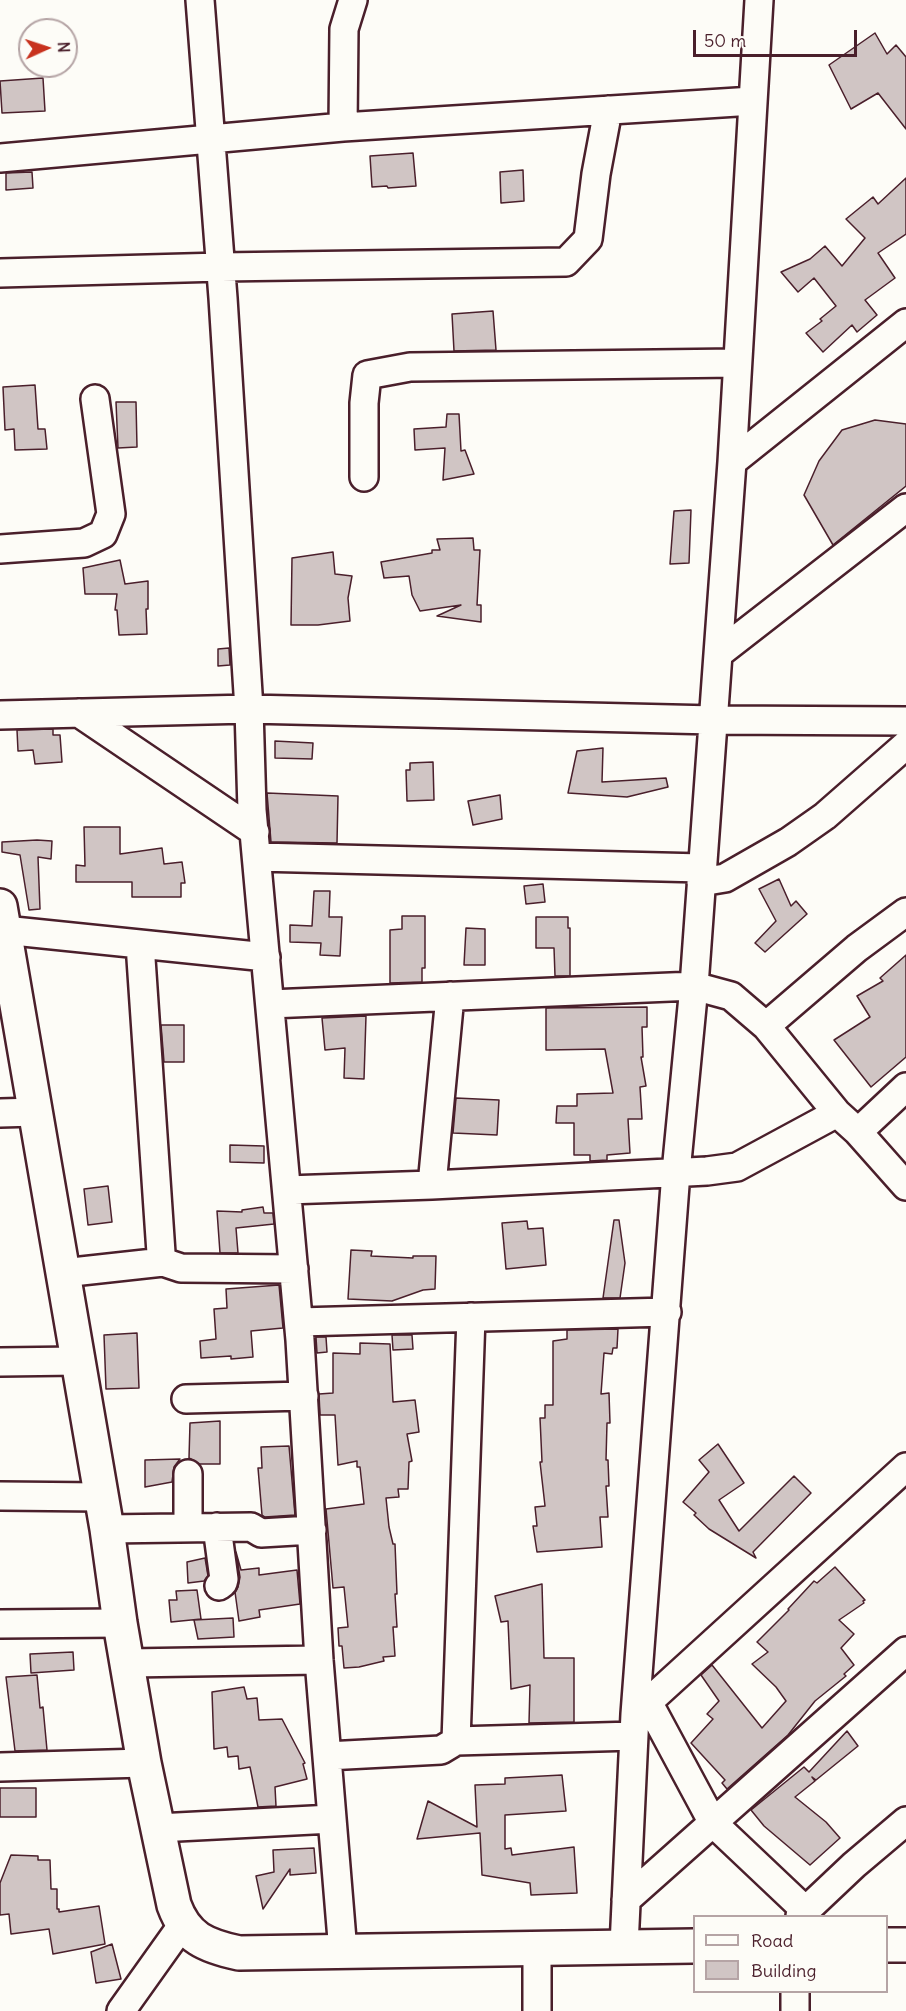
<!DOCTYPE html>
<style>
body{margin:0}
#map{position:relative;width:906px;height:2011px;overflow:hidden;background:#fdfcf7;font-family:Delius,sans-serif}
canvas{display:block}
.legend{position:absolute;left:693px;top:1915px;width:195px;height:78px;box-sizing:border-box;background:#fdfcf7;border:2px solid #b5a4a5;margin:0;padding:8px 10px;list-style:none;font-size:18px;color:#4a1f2b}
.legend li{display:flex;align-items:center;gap:12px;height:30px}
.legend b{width:30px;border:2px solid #b5a4a5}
.north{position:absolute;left:18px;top:18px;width:60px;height:60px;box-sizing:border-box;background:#fdfcf7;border:2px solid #b5a4a5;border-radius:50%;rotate:87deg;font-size:16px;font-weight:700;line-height:24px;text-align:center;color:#4a1f2b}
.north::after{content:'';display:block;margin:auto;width:21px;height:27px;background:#c8321e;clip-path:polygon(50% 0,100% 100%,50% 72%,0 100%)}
.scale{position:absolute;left:693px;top:30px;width:164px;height:27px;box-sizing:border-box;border:3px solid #4a1f2b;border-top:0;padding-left:8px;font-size:18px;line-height:21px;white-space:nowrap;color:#4a1f2b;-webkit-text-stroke:4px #fdfcf7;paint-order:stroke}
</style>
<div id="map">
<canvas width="906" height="2011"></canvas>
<ul class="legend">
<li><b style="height:8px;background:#fdfcf7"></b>Road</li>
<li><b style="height:16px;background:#d0c5c4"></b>Building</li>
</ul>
<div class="north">N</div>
<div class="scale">50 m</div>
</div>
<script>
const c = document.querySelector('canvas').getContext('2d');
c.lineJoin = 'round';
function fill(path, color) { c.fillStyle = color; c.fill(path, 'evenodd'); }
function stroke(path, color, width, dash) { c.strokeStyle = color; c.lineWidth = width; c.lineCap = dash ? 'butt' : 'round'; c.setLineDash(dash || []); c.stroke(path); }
const building = new Path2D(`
 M875 33 887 54 896 45 906 57V129L878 93 851 109 829 65Z
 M43 78 45 111 2 113 0 81Z
 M413 153 416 186 388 188 387 186 372 187 370 156Z
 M523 170 524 201 501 203 500 172Z
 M32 172 33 188 6 190V173Z
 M906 178V234L878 253 895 278 865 300 877 315 857 332 852 325 823 352 806 333 822 321 820 319 836 306 814 278 798 292 781 272 810 259 825 246 842 266 865 238 846 219 873 197 878 204Z
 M493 311 496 350 454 351 452 314Z
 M35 385 38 429H45L47 449 15 450 14 429 5 430 3 387Z
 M116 402H136L137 447 118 448Z
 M447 414H459L461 451 465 450 474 474 443 480 445 448 415 450 414 429 446 427Z
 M875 420 906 424V486L833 545 804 495 819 461 842 430Z
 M691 510 689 563 670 564 674 511Z
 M473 538 474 550H480L477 605H481V622L437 616 461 605 420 611 412 595 409 576 384 578 381 562 432 553V550H440L437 539Z
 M333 552 335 574 352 576 348 598 350 621 318 625H291L292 558Z
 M120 560 125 584 148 581V609H146L147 634 119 635 117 610H115L117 594H85L83 568Z
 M229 648 230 665 218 666V649Z
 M53 729V735H60L62 762 35 764 33 750 18 751 17 730Z
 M275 741 313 743 312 759 275 758Z
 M603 748 602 782 666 778 668 787 627 797 568 793 577 751Z
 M433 762 434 800 407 801 406 770H410V763Z
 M267 793 338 796 337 843 271 842Z
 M500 795 502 819 473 825 468 801Z
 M84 827H120V854L162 848 164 864 182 862 185 883H181V897H132V882H76V865L85 866Z
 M37 840 52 841 51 859 38 857 40 909 29 910 20 855 2 852V842Z
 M779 879 791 906 796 901 807 914 765 952 755 943 776 921 759 889Z
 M543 884 545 902 526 904 524 886Z
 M314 891H330L329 917H342L340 956 320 955 321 943 290 942V925L312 926Z
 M402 916H425V968H422V982L390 983V930L402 929Z
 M536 917H568V928H570V976H555L554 948H536Z
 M466 928 485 929V965H464Z
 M906 955V1057L871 1087 834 1040 870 1017 857 996 883 981 880 978Z
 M647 1007V1027H642L643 1057H641L646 1086 640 1087 642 1119H628L630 1153 607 1155V1160L590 1161V1155H574V1123H556L557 1106H577V1094L613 1093 605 1049 546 1050V1008Z
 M366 1016 364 1079 344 1078 345 1048 325 1050 322 1018Z
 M161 1025H184V1062H164Z
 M456 1098 499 1100 497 1135 453 1133Z
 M230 1145 264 1146V1163L230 1162Z
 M108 1186 112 1222 88 1225 84 1189Z
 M263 1207 264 1213H273L274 1224 236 1228 238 1253H220L217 1211 242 1212V1210Z
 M614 1220H619L625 1263 620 1298H603Z
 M527 1221 528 1229 543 1228 546 1265 506 1269 502 1223Z
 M351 1250 372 1251 371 1256 413 1258V1256H436L435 1289 423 1290 392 1301 348 1299Z
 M279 1285 283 1328 251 1331 253 1357 231 1359V1356L201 1358 200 1341 216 1339 214 1309 227 1308 226 1289Z
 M618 1329 617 1348H613L612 1354 604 1353 601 1394 609 1393 610 1423H607L606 1460H608L609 1486H606L608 1517H600L602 1547 537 1552 533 1526H537L535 1507 545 1506 540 1462H542L540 1418H545V1405H553V1341L567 1339V1330Z
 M137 1333 139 1388 106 1389 104 1335Z
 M392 1335H412L413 1349 393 1350Z
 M316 1337H326L327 1352 317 1353Z
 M360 1343 390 1344 393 1402 415 1400 419 1432 407 1434 412 1461 409 1462 408 1489H398L399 1497 386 1498 389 1527 393 1544H395L397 1594H395L397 1627H393L395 1656 383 1657 384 1661 359 1667 344 1668 342 1646H339L338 1628 348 1627 344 1587 333 1588 326 1509 364 1504 360 1467H357V1461L338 1465 335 1415H320L319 1394 333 1393V1353L360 1354Z
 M220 1421V1464H199L189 1458 190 1423Z
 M718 1444 744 1483 719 1500 739 1531 794 1476 811 1493 753 1552 756 1558 709 1529 694 1515 696 1513 683 1502 709 1472 699 1460Z
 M289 1446 295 1515 265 1517 262 1515 258 1468H262L261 1447Z
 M180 1459 174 1467 172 1482 145 1487V1460Z
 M236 1552 241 1570 259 1568V1575L297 1570 300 1604 259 1610 260 1617 239 1621 235 1592 238 1587 240 1577Z
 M205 1558 208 1576 204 1581 188 1583 187 1562Z
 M835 1567 865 1600 863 1601 864 1603 839 1620 854 1634 841 1648 854 1665 844 1674 846 1676 815 1701 788 1735 727 1789 722 1783 725 1780 691 1743 713 1719 707 1714 719 1701 701 1675 712 1665 762 1728 786 1701 776 1687 752 1664 768 1652 757 1642 789 1610 788 1609 814 1581 817 1583Z
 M542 1584 544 1658H574V1722L529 1723 530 1685 511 1689 508 1621 501 1622 495 1596Z
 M197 1590 201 1619 171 1622 169 1600H177L176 1591Z
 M233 1618 234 1637 198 1639 194 1620Z
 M73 1652 74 1670 31 1673 30 1654Z
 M37 1675 40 1708 43 1707 47 1750 15 1751 6 1677Z
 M244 1687 247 1699 257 1698 259 1720 282 1719 305 1763 303 1764 307 1779 275 1787 276 1806 258 1807 250 1767 239 1769 238 1756 228 1757 227 1747 214 1749 212 1692Z
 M847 1731 858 1746 816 1780 812 1777 815 1781 795 1797 826 1822 840 1838 810 1865 764 1826 751 1810 804 1767 809 1772Z
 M562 1775 566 1811 505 1815V1849L511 1848 512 1855 574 1847 577 1893 531 1895 530 1883 482 1875 480 1833 417 1839 428 1801 477 1827 475 1785 505 1784V1778Z
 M0 1788H36V1817H0Z
 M314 1848 316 1873 290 1875V1869L263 1909 256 1876 274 1872 273 1850Z
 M11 1855 38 1856V1860H50L51 1889H57V1909H59V1912L99 1906 105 1944 53 1954 49 1929 11 1934 9 1914 0 1915V1883Z
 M112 1944 121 1979 96 1983 91 1952Z`);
const minor = new Path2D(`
 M200 0 223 298 249 709 252 810 300 1340 319 1660 343 1952
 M343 127 344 29 353 0
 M0 158 343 127 753 101
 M0 273 221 267 566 262 588 239 596 174 608 110
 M732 462 906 323
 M364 477V403L367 375 410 367 737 363
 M0 549 84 543 103 534 111 514 95 399
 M718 654 906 508
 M79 713 255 832
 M0 715 249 709 714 720 906 721
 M257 857 702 868
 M701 882 725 878 788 842 825 816 906 745
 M4 930 266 957
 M140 944 161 1253 163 1262 181 1268 294 1269
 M270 1004 694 986 731 996 766 1026 837 1113 858 1132 906 1186
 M766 1026 857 948 906 912
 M0 1113 36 1112
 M858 1132 906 1087
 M432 1185 450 996
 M287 1190 432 1185 707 1171 737 1167 837 1113
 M63 1273 163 1262
 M299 1322 667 1312
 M0 1362 78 1361
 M186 1399 304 1396
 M188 1474V1528
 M0 1496 101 1497
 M217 1527 224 1579 223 1583 219 1586
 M107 1529 251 1527 261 1533 312 1530
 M0 1624 120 1623
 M128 1663 319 1660
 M648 1702 713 1823 806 1911
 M635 1714 906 1467
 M456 1741 634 1736
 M327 1756 441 1750 456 1741 471 1317
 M0 1767 144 1763
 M158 1828 332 1819
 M626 1900 906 1651
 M800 1916 854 1865 906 1821
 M624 1946 635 1714 676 1172 694 986 718 654 732 462 759 0
 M795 1992V2011
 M121 2011 183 1924
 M537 2011V1948`);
const major = new Path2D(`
 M0 906 107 1529 120 1623 144 1763 174 1905C186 1938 206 1946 239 1953L694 1946
 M886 1945H906`);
fill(building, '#d0c5c4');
stroke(building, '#4a1f2b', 1.5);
stroke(minor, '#4a1f2b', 32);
stroke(major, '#4a1f2b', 38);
stroke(minor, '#fdfcf7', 27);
stroke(major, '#fdfcf7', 33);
</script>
